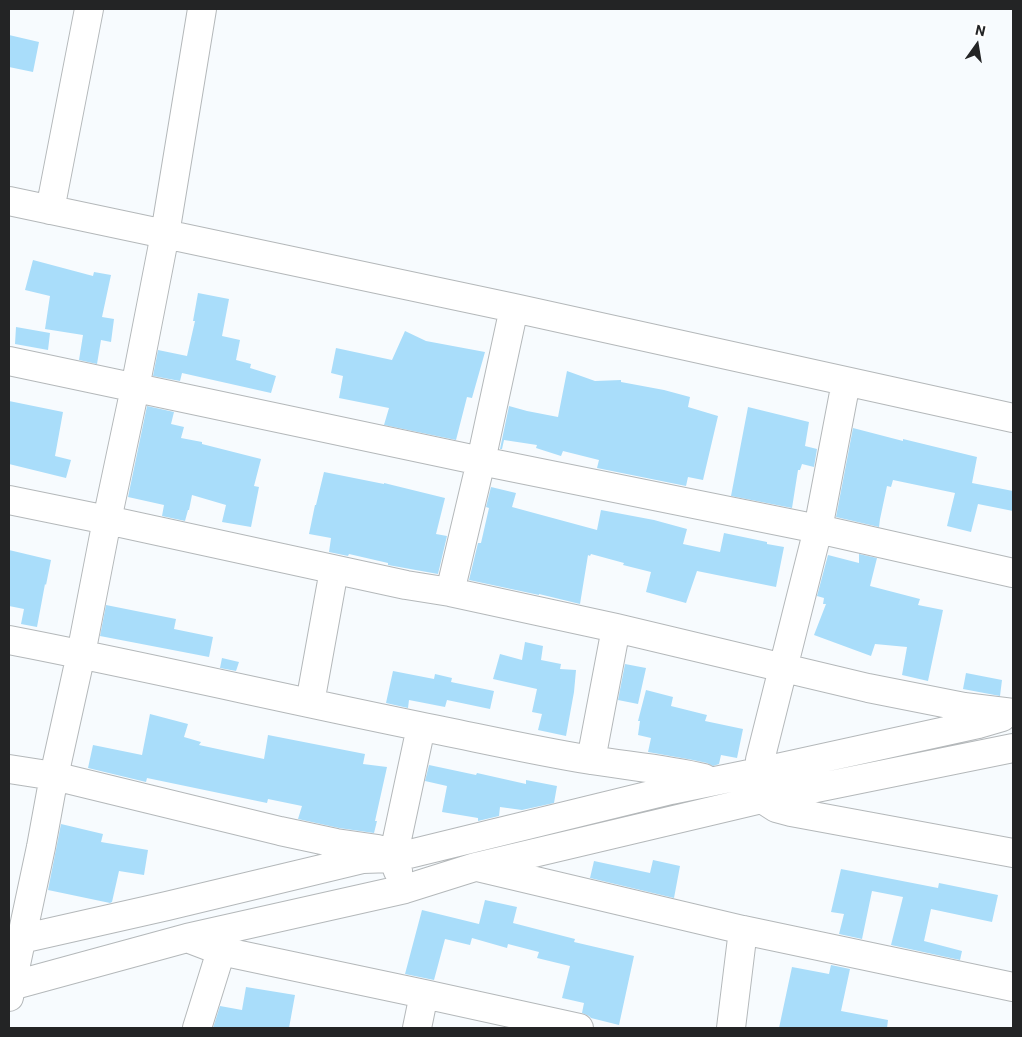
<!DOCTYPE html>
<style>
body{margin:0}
#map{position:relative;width:1022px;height:1037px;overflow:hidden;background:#f7fbfe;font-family:Roboto,sans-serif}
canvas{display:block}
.frame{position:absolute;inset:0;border:10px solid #232425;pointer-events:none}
.north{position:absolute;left:952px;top:20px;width:50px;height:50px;-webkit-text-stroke:4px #fff;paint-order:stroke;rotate:13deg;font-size:14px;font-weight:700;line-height:20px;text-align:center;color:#232425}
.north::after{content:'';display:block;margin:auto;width:18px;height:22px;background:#232425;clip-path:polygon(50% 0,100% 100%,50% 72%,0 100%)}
</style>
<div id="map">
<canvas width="1022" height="1037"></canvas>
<div class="frame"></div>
<div class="north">N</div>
</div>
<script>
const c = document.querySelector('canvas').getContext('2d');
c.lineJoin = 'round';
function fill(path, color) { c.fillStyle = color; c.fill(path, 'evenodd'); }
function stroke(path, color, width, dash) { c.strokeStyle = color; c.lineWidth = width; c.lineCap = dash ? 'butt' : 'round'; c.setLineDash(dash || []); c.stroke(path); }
const building = new Path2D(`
 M9 35 39 42 33 72 9 67Z
 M33 260 93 276 94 272 111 275 102 317 114 319 111 342 101 340 97 364 79 360 83 335 45 329 50 296 25 290Z
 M198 293 229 299 222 336 240 340 236 360 251 364 250 368 276 376 271 393 182 373 180 381 153 376 158 350 187 356 195 321H193Z
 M16 327 50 333 48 350 15 344Z
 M405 331 426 341 485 352 472 398 467 397 456 440 384 425 389 408 339 398 343 376 331 373 336 348 392 360Z
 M567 371 595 381 621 380V382L664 390 690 397 688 407 718 416 703 480 688 477 686 486 597 468 599 460 563 451 561 456 536 448 537 445 504 440 502 449H500L509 406 527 411 558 417Z
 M9 401 63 412 55 456 71 460 66 478 9 464Z
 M147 406 174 412 171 424 184 427 181 438 202 442V444L261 459 254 486 259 487 251 527 222 522 226 505 192 495 189 510H188L185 521 162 516 164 505 128 497Z
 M748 407 809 422 805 446 817 449 814 467 802 464 800 470H798L792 508 731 496Z
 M853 428 903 441V439L977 457 972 483 1013 491V511L978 504 971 532 947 526 955 493 893 480 891 487 887 486 880 519 879 527 836 517Z
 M324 472 384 484V483L445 498 436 534 447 536 438 574 388 565V563L349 554 348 556 329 552 331 538 309 534 315 505H316Z
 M491 487 516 493 512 507 597 530 601 510 654 520 687 529 683 544 720 552 724 533 767 542V544L784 547 776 587 697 571 686 603 646 592 651 572 623 565 624 563 591 554 590 556 588 555 580 604 539 594V595L469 580 478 543H481L489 508 486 507Z
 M9 550 51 560 46 585 45 584 37 627 21 624 24 609 9 606Z
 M859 554 877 558 870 586 920 599 918 605 943 610 928 681 902 675 907 647 875 644 871 656 814 635 826 604H823L824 598 817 596 828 555 859 563Z
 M106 605 176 619 174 629 213 637 209 657 100 636Z
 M525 642 543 646 541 660 561 664 560 669 576 670 574 692 566 736 538 730 542 714 532 712 537 689 493 679 500 654 522 660Z
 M222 658 239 662 236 671 220 668Z
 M625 664 646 668 638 704 618 700Z
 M393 671 434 679 435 674 452 678 451 682 494 691 490 709 447 700 445 707 409 700 408 708 386 703Z
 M966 673 1002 680 1000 696 963 689Z
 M646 690 673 697 671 706 707 715 705 721 743 729 737 758 721 755 719 764 713 766 707 763 693 760 648 752 651 738 638 735 640 721H638Z
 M150 714 188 724 184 737 201 742 199 745 264 759 268 735 365 754 363 764 387 767 375 821H377L374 833 339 828 298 819 302 806 268 799 267 803 147 778 146 782 88 768 93 745 142 755Z
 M429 765 476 775 477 773 526 784V780L557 786 554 803 522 810 500 807 499 816 478 821V818L442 812 447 786 425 781Z
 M61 824 103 834 101 842 148 850 144 875 119 871 112 902 110 903 48 890Z
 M653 860 680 866 674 898 590 878 594 861 650 873Z
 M841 869 938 888 939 883 998 895 992 922 931 909 924 941 962 951 960 960 891 945 903 897 872 891 862 939 839 934 844 914 831 912Z
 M485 900 517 907 513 923 575 939 574 942 634 956 619 1025 591 1018 589 1016 582 1013 584 1003 562 998 570 966 537 958 539 952 508 944 507 948 472 938 470 945 445 939 434 980 405 974 422 910 479 924Z
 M831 965 850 969 841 1011 888 1020 887 1028H779L792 967 829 974Z
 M246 987 295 995 289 1028H213L220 1006 242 1010Z`);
const minor = new Path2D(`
 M9 201 514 308 1013 418
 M50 210 89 9
 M9 361 481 461 818 529 1013 573
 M846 382 818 529 760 760 759 786 762 799 776 808 791 812 1013 853
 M9 500 107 520 406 585 450 592 616 628 868 688 964 707 1013 713
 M450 592 481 461 514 308
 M9 640C154 668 298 702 443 731 492 741 542 752 591 760 629 766 667 769 704 778
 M310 703 334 570
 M591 760 616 628
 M9 769 54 776 280 831 336 843 378 849
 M481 868 743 930 1013 987
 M398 871 393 858 421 727
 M187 938 221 951 424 994 579 1028
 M21 939 167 906 363 859 393 858 671 790 759 772 978 724 1002 717
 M11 986 187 938 405 889 475 867 762 799 1013 748
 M9 997 41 847 54 776 81 654 107 520 135 388 165 234 202 9
 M197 1028 221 951
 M417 1028 424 994
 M731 1028 743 930`);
fill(building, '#a9ddfa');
stroke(minor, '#b4b8ba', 30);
stroke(minor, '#fff', 28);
</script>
